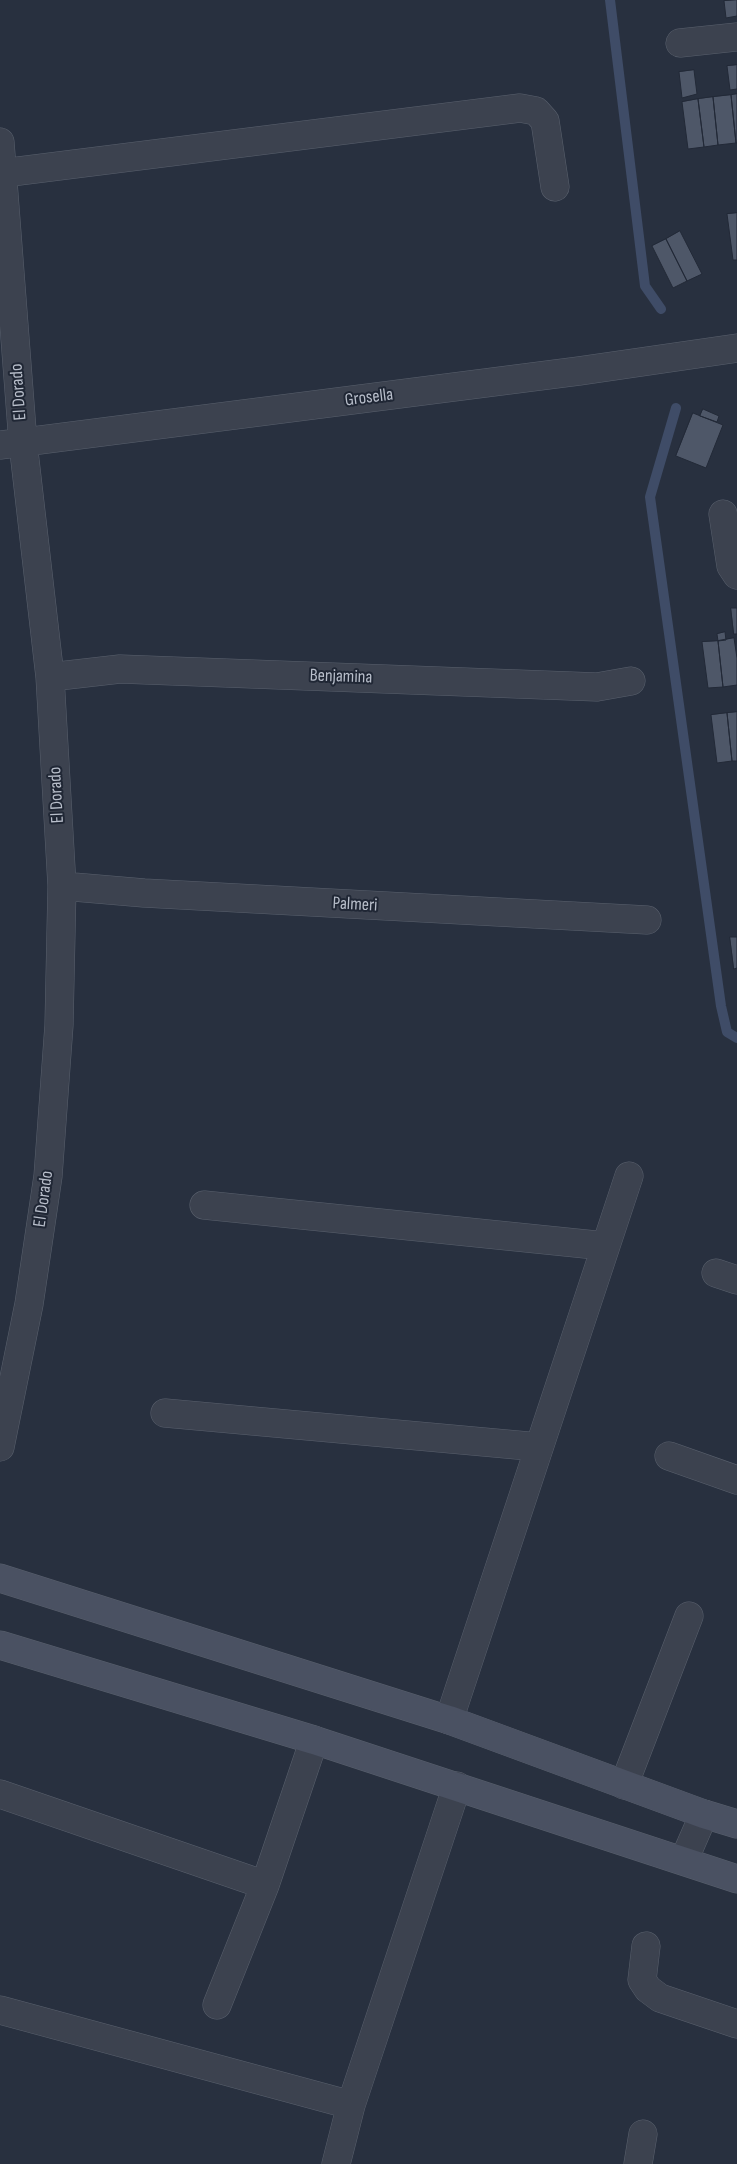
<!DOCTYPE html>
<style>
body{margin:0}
canvas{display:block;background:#28303f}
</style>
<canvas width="737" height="2164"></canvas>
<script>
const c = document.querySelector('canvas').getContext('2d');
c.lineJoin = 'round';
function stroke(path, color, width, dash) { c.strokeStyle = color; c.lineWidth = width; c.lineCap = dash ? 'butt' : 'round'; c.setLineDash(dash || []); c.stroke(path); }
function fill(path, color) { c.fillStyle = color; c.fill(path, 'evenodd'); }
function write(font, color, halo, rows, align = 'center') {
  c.font = font + ' "Sofia Sans Condensed",sans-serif'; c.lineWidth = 4; c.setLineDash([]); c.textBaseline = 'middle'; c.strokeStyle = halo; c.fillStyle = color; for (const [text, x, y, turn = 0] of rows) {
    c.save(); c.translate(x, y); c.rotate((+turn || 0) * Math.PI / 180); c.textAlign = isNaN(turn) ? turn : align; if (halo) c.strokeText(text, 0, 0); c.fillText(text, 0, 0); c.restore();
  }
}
const stream = new Path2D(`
 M610 0 645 286 661 309
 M676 408 650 497 721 1006 727 1032 737 1038`);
const building = new Path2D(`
 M737 0V16L726 18 724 1Z
 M737 65V89L730 90 727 66Z
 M694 70 697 94 682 98 679 72Z
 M737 94V143H736L731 95Z
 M731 95 736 143 718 145 713 97Z
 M713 97 718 145 704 147 698 99Z
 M698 99 704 147 688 149 682 102Z
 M737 213V260H733L727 214Z
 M680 231 702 274 687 281 666 239Z
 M666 239 687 281 673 288 652 246Z
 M703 409 719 416 717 422 700 416Z
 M693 413 723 425 706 468 676 456Z
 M731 608H737V634H734Z
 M725 632 726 640 718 641 717 634Z
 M734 638 737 658V685L723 687 718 641Z
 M718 641 723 687 708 688 702 642Z
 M737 712V761H732L727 713Z
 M727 713 732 761 717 763 711 715Z
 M730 937H737V968L734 969Z`);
const street = new Path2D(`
 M680 43 737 37
 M0 142 23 443 50 677 62 886 59 1025 48 1176 29 1304 0 1447
 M3 173 520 108 536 111 545 121 555 187
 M0 445 579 371 737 348
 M723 514 731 566 737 575
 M50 677 120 669 597 687 631 681
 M62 886 144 893 647 920
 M204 1205 605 1246
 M716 1273 737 1280
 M165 1413 539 1447
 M669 1456 737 1480
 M449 1720 629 1176
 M624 1785 689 1616
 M0 1794 265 1885
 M684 1860 704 1814
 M646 1946 642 1980 648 1989 660 1998 737 2024
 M217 2005 265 1885 314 1740
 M0 2010 351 2105
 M336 2164 351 2105 457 1786
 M638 2164 643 2134`);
const secondary = new Path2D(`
 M0 1578 449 1720 704 1814 737 1824
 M0 1645 314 1740 737 1879`);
const streetNames = [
 ["El Dorado",19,392,-94],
 ["Grosella",369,398,-7],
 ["Benjamina",341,677,2],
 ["El Dorado",57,795,-93],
 ["Palmeri",355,905,3],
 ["El Dorado",44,1199,-82]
];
stroke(stream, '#3f4c67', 10);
fill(building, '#4e5768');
stroke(building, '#222937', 1);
stroke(street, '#59606d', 29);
stroke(secondary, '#59606d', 29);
stroke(street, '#3c424f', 28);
stroke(secondary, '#4a5162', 28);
write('18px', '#b8beca', '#202735', streetNames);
</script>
